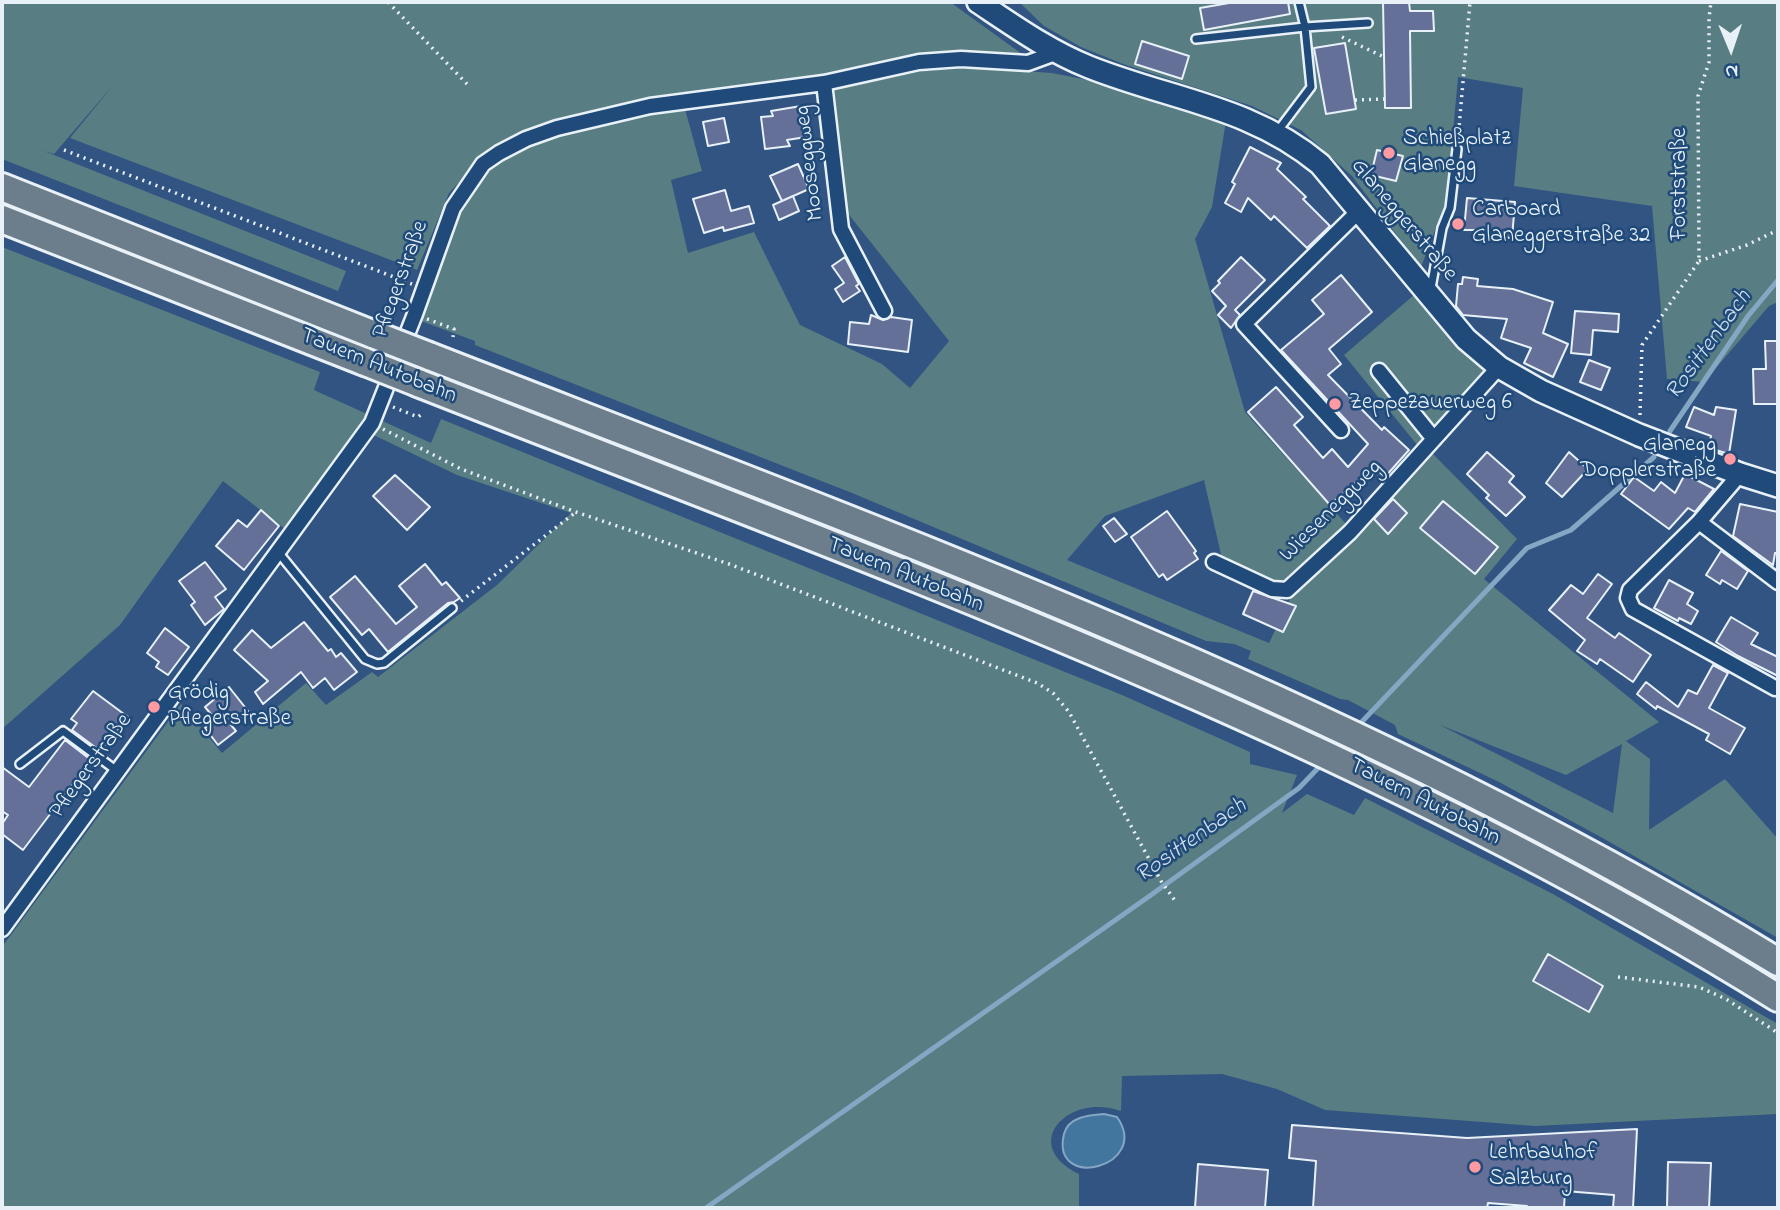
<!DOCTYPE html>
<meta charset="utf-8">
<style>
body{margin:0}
#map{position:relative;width:1780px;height:1210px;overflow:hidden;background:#325482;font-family:"Indie Flower",sans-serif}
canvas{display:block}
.frame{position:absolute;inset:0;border:4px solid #e8f1f8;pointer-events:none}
.north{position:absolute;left:1696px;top:14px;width:70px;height:70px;-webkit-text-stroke:5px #1f4a7a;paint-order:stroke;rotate:178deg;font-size:19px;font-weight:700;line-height:28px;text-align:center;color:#e8f1f8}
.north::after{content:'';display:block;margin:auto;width:24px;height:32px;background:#e8f1f8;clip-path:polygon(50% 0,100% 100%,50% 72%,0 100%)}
</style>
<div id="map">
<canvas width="1780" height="1210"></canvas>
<div class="frame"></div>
<div class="north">N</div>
</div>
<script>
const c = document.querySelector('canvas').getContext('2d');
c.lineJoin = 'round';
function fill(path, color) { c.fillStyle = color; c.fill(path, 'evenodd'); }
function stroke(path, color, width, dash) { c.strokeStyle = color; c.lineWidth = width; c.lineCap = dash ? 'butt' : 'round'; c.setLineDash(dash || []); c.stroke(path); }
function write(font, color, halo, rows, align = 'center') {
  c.font = font + ' "Indie Flower",sans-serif'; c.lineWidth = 5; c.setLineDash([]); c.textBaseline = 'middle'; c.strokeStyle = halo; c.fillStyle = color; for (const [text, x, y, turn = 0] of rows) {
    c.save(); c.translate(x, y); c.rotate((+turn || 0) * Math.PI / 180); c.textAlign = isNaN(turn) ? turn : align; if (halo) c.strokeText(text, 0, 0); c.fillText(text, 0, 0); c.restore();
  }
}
const green = new Path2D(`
 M2 2H950L1022 54 1015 56 968 52 930 53 820 77 634 102 537 128 500 144 478 162 449 193 417 270 70 138 115 83 54 154 44 151 346 271 338 291 2 159Z
 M1019 2H1778V302L1769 306 1704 382 1667 379 1652 206 1514 186 1523 88 1458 77 1447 199 1421 267 1352 176 1301 130 1252 106 1123 64 1081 47 1044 26Z
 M976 68 1052 73 1103 83 1226 121 1212 207 1195 239 1245 412 1355 534 1430 451 1517 539 1484 579 1659 722 1626 741 1650 759 1649 830 1725 779 1778 839V938L1599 836 1499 782 1398 734 1395 725 1348 700 1340 699 1248 659 1251 651 1234 644 1206 641 852 493 475 345V341L421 321C434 285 445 245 462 211 470 194 483 176 497 164 539 131 632 116 685 109L702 171 671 180 688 253 754 232 800 325 882 364 910 388 949 341 846 211 831 90 923 71ZM1204 480 1222 559 1292 595 1269 643 1067 560 1105 516ZM1440 725 1566 775 1622 744 1613 813Z
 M2 247 320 372 314 390 431 443 441 419 1122 695 1250 752V764L1297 775 1282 813 1307 794 1354 815 1365 798 1553 894 1778 1024V1114L1535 1126 1325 1110 1277 1089 1222 1074 1122 1076 1121 1111C1069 1092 1018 1144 1079 1174V1208H2V947L181 704 222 753 306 683 326 705 372 672 378 677 497 585 571 513 457 475 359 428 285 529 223 481 120 625 2 729Z
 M1414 295 1485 371 1484 379 1418 446 1344 355Z`);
const water = new Path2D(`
 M1104 1114 1117 1117C1152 1167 1050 1192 1064 1134 1068 1117 1089 1115 1104 1114Z`);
const stream = new Path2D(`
 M1670 431 1748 316 1778 280
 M1355 729 1527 548 1571 530 1654 457
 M706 1208 1151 895 1299 788 1322 764`);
const building = new Path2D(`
 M1235 2H1288L1290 14 1204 30 1200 8Z
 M1383 2H1409L1410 11H1433L1434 31H1410L1411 108H1385Z
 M1142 41 1189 56 1182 79 1135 64Z
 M1345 43 1356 109 1326 114 1314 48Z
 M801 106 806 137 787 140 790 146 765 149 761 117 773 116 771 111Z
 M724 118 729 142 708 146 703 122Z
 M1250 147 1281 163 1277 169 1306 197 1303 199 1330 226 1307 248 1274 216 1271 220 1248 198 1241 212 1225 203 1235 184 1232 182Z
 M1377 150 1403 156 1396 181 1371 175Z
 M798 164 809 189 782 201 770 176Z
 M725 190 731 211 749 206 754 223 724 231 723 227 704 233 693 199Z
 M793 196 799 211 779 220 773 205Z
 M1467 198 1515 202 1512 238 1485 236 1486 230H1464Z
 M845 257 859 284 856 286 860 291 843 302 835 289 844 283 832 266Z
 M1241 257 1265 280 1235 310 1240 315 1231 328 1218 315 1226 306 1212 291 1220 283 1218 281Z
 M1341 275 1372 312 1329 349 1341 364 1328 375 1382 430 1384 427 1409 450 1385 477 1374 467 1330 505 1248 412 1276 387 1303 417 1294 425 1323 458 1332 449 1348 467 1368 444 1281 350 1324 314 1312 300Z
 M1463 277 1478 279 1477 286 1513 289 1553 302 1543 333 1568 344 1553 377 1524 363 1531 348 1501 338 1507 319 1463 315 1456 306 1458 284H1462Z
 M1575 311 1619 314 1618 332 1593 330 1591 355 1571 353Z
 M871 315 883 320 891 317 912 320 908 352 848 344 850 322 869 324Z
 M1765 341H1778L1777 404H1754L1753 369H1766Z
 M1589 360 1610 368 1601 390 1580 382Z
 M1694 407 1714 415 1716 407 1736 410 1729 454 1709 448 1711 436 1686 427Z
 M1487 452 1514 476 1509 482 1525 497 1506 516 1486 498 1489 495 1467 474Z
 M1569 452 1588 469 1562 497 1546 483Z
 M1685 474 1714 489 1695 512 1688 508 1669 529 1621 494 1634 477 1654 491 1661 482 1675 493Z
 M395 475 430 507 407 530 373 496Z
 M1393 499 1407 513 1388 534 1374 519Z
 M1443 501 1498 547 1475 574 1420 528Z
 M1740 504 1778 512V553H1775L1773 565 1733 536Z
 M261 510 279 526 244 570 216 546 238 520 247 527Z
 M1167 511 1196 551 1194 553 1198 559 1167 580 1163 574 1159 577 1131 537Z
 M1114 518 1127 534 1115 542 1103 526Z
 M1721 551 1748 571 1737 589 1722 580 1720 584 1706 575Z
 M205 562 226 589 215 597 224 609 205 625 191 605 195 602 179 581Z
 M425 564 442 585 446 582 460 598 454 602 448 603 388 652 369 629 362 635 330 597 355 576 396 624 417 607 399 586Z
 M1598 574 1612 584 1587 618 1615 638 1619 633 1651 655 1633 682 1600 659 1597 664 1577 651 1585 640 1549 610 1571 585 1583 594Z
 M1669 580 1693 593 1687 604 1698 611 1691 624 1679 618 1678 621 1654 608Z
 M1253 591 1296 606 1283 632 1243 614Z
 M1731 617 1758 633 1751 644 1778 657V676L1738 656 1716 642Z
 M304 622 328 651 331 649 336 657 341 653 357 672 334 690 325 678 313 688 301 672 263 704 255 692 268 681 234 650 252 630 271 648Z
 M165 628 189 647 168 675 156 667 159 662 147 653Z
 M1713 665 1728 673 1709 708 1745 728 1730 754 1706 740 1709 734 1657 706 1656 709 1637 694 1646 682 1678 707 1688 690 1697 694Z
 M229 687 248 711 231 725 236 731 218 745 205 728 215 719 205 707Z
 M93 691 128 717 106 745 104 743 99 750 72 730 77 723 71 719Z
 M65 740 91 760 23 850 2 834V824L8 815 2 811V767L29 787Z
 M1548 954 1603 986 1589 1012 1533 981Z
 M1292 1125 1467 1138 1637 1129 1633 1208H1613L1614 1195 1565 1191 1564 1208H1527V1206L1488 1203 1487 1208H1313L1316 1161 1289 1158Z
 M1668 1162 1711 1163 1709 1208H1667Z
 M1198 1164 1268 1170 1265 1208H1195Z`);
const path = new Path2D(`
 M388 2 467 84
 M1342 37 1384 57
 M1355 100 1385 99
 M1458 139 1470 2
 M64 150 412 284
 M1699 261 1747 245 1778 230
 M427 319 454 329 453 337
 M393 407 418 417 424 412
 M1640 415 1642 345 1699 261 1698 96 1709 62V18L1711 2
 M383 429 461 469 576 512 729 564 1037 683 1053 693 1069 712 1161 881 1176 902
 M461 601 576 512
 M1618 977 1699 987 1726 999 1778 1033`);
const lane = new Path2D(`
 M1299 2 1305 27 1368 23
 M1196 39 1305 27 1311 87 1277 132
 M1431 288 1442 228 1450 208 1457 149
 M278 552 365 659 377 664 384 663 452 608
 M20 764 63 731 117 771`);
const street = new Path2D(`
 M824 83 841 229 884 311
 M1379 371 1434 439
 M1341 430 1244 324 1360 210
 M1740 474 1699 522 1630 590 1628 598 1633 609 1775 688
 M1699 522 1778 582
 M1214 562 1272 589 1287 590 1350 532 1499 367
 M2 929 372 423 415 314 453 208 483 164 499 153 526 139 557 128 650 106 824 83 919 62 961 59 1028 63 1058 52`);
const secondary = new Path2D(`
 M978 2C1014 26 1049 51 1089 67 1172 100 1250 106 1320 164L1466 339 1499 367 1541 391 1639 435 1740 474 1778 486`);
const highway = new Path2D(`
 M2 187 375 335
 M2 219 365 362
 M429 356C889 535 1356 704 1778 962
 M418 383C881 565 1354 734 1778 998`);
const highwayBridge = new Path2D(`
 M375 335 429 356
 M365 362 418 383`);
const markers = [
 [1389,153,7,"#ff9aa2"],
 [1458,224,7,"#ff9aa2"],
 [1335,404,7,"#ff9aa2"],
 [1730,459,7,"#ff9aa2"],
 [154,707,7,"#ff9aa2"],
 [1475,1167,7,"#ff9aa2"]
];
const poiNames = [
 ["Schießplatz",1403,140],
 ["Glanegg",1403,166],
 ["Carboard",1472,211],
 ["Glaneggerstraße 32",1472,237],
 ["Zeppezauerweg 6",1349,404],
 ["Glanegg",1716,446,"right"],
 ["Dopplerstraße",1716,472,"right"],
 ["Grödig",168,694],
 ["Pflegerstraße",168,720],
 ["Lehrbauhof",1489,1154],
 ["Salzburg",1489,1180]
];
const streetNames = [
 ["Mooseggweg",811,163,-97],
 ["Forststraße",1681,184,-90],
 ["Glaneggerstraße",1403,221,50],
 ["Pflegerstraße",402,280,-70],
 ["Tauern Autobahn",378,367,22],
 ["Wieseneggweg",1332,512,-45],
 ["Tauern Autobahn",905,576,22],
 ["Pflegerstraße",92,767,-54],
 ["Tauern Autobahn",1424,803,27]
];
const waterNames = [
 ["Rosittenbach",1710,346,-54],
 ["Rosittenbach",1192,842,-35]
];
fill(green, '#587d82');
fill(water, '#42769f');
stroke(water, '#84a7c3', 2);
stroke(stream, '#84a7c3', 5);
fill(building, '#657098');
stroke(building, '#e8f1f8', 2);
stroke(lane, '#e8f1f8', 12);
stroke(street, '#e8f1f8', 19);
stroke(secondary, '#e8f1f8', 26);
stroke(highway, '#e8f1f8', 32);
stroke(path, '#e8f1f8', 3.5, [2, 5]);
stroke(lane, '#1f4a7a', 7);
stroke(street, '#1f4a7a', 14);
stroke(secondary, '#1f4a7a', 21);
stroke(highway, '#6c7d8c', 26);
stroke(highwayBridge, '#e8f1f8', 32, []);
stroke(highwayBridge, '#6c7d8c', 26);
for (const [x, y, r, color] of markers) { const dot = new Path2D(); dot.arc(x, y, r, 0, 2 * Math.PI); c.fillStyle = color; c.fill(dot); stroke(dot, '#1f4a7a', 2.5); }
write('23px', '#e8f1f8', '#1f4a7a', poiNames, 'left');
write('23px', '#e8f1f8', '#1f4a7a', streetNames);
write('italic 24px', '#cfdfeb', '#1f4a7a', waterNames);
</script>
